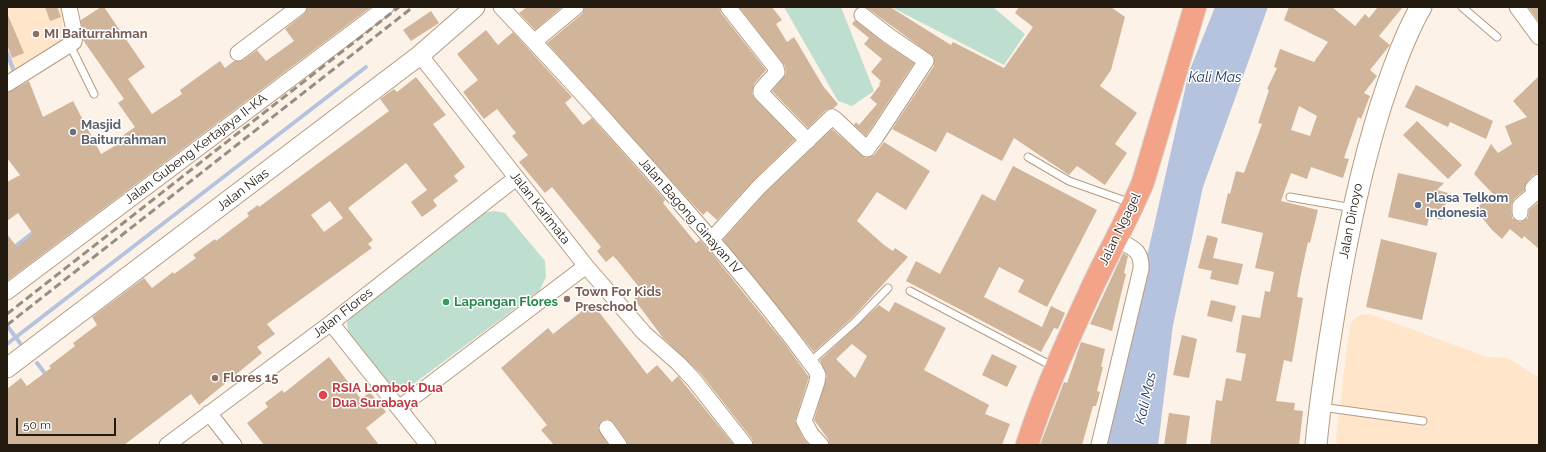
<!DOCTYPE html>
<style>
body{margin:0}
#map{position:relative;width:1546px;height:452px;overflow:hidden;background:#fdf2e7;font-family:Raleway,sans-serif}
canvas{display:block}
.frame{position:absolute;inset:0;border:8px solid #231a0f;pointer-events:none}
.scale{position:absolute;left:16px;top:418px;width:100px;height:18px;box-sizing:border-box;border:2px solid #231a0f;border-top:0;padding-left:5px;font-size:12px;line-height:14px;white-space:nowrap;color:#231a0f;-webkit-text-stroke:3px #fff;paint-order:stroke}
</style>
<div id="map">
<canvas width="1546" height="452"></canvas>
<div class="frame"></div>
<div class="scale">50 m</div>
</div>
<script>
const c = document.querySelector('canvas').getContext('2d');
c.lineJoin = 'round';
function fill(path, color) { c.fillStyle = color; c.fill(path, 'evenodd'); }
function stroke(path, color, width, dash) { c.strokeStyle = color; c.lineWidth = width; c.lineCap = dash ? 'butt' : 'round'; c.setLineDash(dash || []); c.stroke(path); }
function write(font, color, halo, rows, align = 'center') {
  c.font = font + ' Raleway,sans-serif'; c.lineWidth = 3; c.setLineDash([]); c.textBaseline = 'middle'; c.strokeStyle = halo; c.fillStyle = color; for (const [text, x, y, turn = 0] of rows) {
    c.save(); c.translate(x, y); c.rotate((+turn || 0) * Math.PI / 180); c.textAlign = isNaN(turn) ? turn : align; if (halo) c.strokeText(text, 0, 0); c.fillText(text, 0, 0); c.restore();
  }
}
const built = new Path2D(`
 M7 7H64L62 26 70 42 13 75 7 62Z
 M1370 314 1487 357 1508 358 1539 378V445H1337L1336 438 1350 325 1354 319 1361 315Z`);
const green = new Path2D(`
 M784 7H841L874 91 852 106 838 101Z
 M891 7H993L1025 34 1004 65Z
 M494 211 505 213 545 261 546 277 540 290 408 388H397L385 384 349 339 347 323 352 314 481 213Z`);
const water = new Path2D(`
 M1215 7H1268L1203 187 1173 325 1158 445H1104L1189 72Z`);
const stream = new Path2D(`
 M7 53 15 74
 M7 253 36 230
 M8 327 20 343
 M7 344 366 67
 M37 363 47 376`);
const building = new Path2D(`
 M45 7H57L61 17 50 21Z
 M101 7H104L145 67 128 79 152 114 182 94 180 90 220 61 225 68 234 61 243 60 257 50 266 61 294 41 285 29 304 14 308 7H371L7 281V234L17 247 33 234 18 213 7 221V182L20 175 7 158V93L29 81 43 117 73 101 101 154 125 140 122 136 135 127 118 103 124 99 83 40 81 20Z
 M527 7H562L535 30 519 13Z
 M585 7H719L721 13 766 70 754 84 752 94 755 99 795 140 753 181 717 220 707 211 703 215 688 199 547 43 582 14Z
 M739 7H772L782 20 776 24 787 42 794 37 823 86 838 104 834 108 826 110 808 128 772 91 786 74 785 66Z
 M866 7H890L951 45 953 42 1004 68 1033 27 1015 13 1019 7H1111L1125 17 1111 70 1100 86 1137 113 1115 144 1127 153 1105 185 1077 166 1069 175 1014 138 1002 161 947 132 936 152 892 129 934 66V57Z
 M1289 7H1332L1355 26 1365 14 1369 18 1378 7H1403L1379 36 1390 45 1370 70 1377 76 1364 93 1370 96 1361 119 1358 117 1344 158 1349 159 1343 178 1311 167 1307 179 1291 173 1281 201 1318 210 1310 243 1308 242 1300 279 1297 297 1303 298 1292 362 1284 360 1276 401 1295 403 1294 410 1303 411 1299 445H1210L1216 400 1222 401 1226 378 1241 381 1246 354 1236 352 1242 315 1260 318 1265 291 1270 292 1274 272 1255 268 1263 233 1221 223 1228 193 1230 194 1236 171 1244 173 1262 124 1258 123 1269 90 1267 89 1277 68 1274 67 1280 49 1314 62 1328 42 1284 20ZM1299 106 1317 116 1310 136 1291 130Z
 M1528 7H1539V22Z
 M431 11 439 23 411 41 403 30Z
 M7 13 24 53 12 58 7 45Z
 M855 20 884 43 914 63 866 136 854 125 856 122 859 125 877 104 870 98 880 85 879 84 881 81 871 72 882 59 864 44 869 38 852 24Z
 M486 30 498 45 513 32 572 97 565 103 583 125 592 118 665 200 663 203 696 243 700 240 713 255 785 344 809 377 795 421 803 438 809 445H754L752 439 701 374 663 338 634 299 639 294 636 290 639 287 617 260 613 256 606 262 597 251 601 247 552 187 545 193 519 162 528 155 512 136 516 133 497 109 484 119 463 92 478 80 457 54Z
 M1539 76V173L1533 175 1527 182 1525 190 1514 199 1511 206 1512 218 1520 222 1528 218 1529 210 1539 202V249L1524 236 1522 239 1510 229 1502 239 1492 230 1475 209 1493 194 1474 174 1491 144 1498 153 1512 144 1505 126 1527 117 1513 101Z
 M416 77 446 115 433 124 465 167 454 176 458 181 433 200 437 206 422 217 411 202 427 190 406 163 348 208 373 240 368 244 372 248 267 324 275 334 257 347 262 353 199 405 191 394 124 445H7V389L21 378 27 386 51 368 49 366 75 346 73 343 97 325 92 317 144 278 152 288 173 272 174 274 196 258 193 255 215 239 216 241 249 216 247 213 258 205 259 207 389 111 380 99 394 89 397 92ZM330 201 343 218 324 232 311 215Z
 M1416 85 1493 121 1486 139 1450 122 1448 127 1405 107Z
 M1417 121 1462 165 1448 179 1403 135Z
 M832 129 865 158 874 155 884 142 930 171 906 210 877 192 857 221 884 245 893 251 895 248 908 257 852 318 814 352 723 240 765 193Z
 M1013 166 1097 210 1047 307 1018 292 1024 280 999 267 984 297 1042 327 1051 306 1065 313 1058 329 1054 328 1041 352 906 281 916 261 940 274 982 194 995 201Z
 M1398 173 1444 183 1437 190 1448 193 1442 220 1429 217 1427 226 1388 217Z
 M1207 235 1218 238 1213 258 1243 264 1238 285 1210 279 1212 271 1198 268Z
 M1381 239 1437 253 1422 320 1366 307Z
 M1123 253 1128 256 1124 273 1126 274 1112 331 1090 324Z
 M1211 300 1236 306 1232 322 1207 316Z
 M895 302 946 328 924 370 989 405 985 414 1010 424 1002 445H830L828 439 814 420 827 376 820 360 879 305 889 312ZM852 344 867 356 855 378 836 359Z
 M592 303 647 374 657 365 672 382 678 376 734 445H628L626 440 614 423 607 419 602 421 598 428 608 445H554L541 430 547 425 501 368 548 328 553 334Z
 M1182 335 1197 339 1189 378 1173 375Z
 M1081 342 1105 349 1101 367H1103L1097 391 1100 392 1096 406H1093L1082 445H1040L1064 382 1067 383Z
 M992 354 1017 366 1007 387 982 375Z
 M329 357 361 399 370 392 386 412 366 428 379 445H264L247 423 268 407 265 403 282 390 284 393Z
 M1169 413 1190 416 1186 445H1164Z`);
const service = new Path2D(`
 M1462 7 1497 37
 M70 45 94 94
 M1028 157 1069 181 1131 203
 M1290 197 1353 208
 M910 291 1054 367
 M810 362 855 322 888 288
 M1321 407 1423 421`);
const minor = new Path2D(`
 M501 7C541 49 580 91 618 134 687 210 754 286 815 369L818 375 817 382 804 421 811 434 821 445
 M728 7 776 68 777 72 761 90V93L808 141
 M1517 7 1539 37
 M535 41 576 7
 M238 53 299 7
 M420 55 586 266 644 333 678 363 694 380 745 445
 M7 84 74 42 75 35 69 7
 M1520 213V206L1534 194 1535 192 1533 188 1539 182
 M712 239 759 187 832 117 835 119 867 149 876 137 926 61 889 36 862 15
 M7 292 386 7
 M331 323 428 445
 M399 408 586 266
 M209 413 234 445
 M607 428 619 445
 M167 445 331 323 516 178
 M1099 445 1141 269C1142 249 1132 248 1116 239`);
const tertiary = new Path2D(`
 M7 368 420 55 475 7`);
const secondary = new Path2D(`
 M1316 445C1321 391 1330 337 1339 284 1351 216 1365 150 1388 84 1397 58 1407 31 1421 7`);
const trunk = new Path2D(`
 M1027 445C1045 389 1070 335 1095 281 1111 248 1129 216 1143 182L1195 7`);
const rail = new Path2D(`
 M7 314 399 7
 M7 325 413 7`);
const markers = [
 [36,34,4,"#8d6e63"],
 [73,132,4,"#6b7280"],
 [1418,205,4,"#5c6f8a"],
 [567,299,4,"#8d6e63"],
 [446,302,4,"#2e9e5b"],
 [215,378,4,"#8d6e63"],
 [323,395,5,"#e0444e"]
];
const educationNames = [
 ["MI Baiturrahman",44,34],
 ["Town For Kids",575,292],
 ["Preschool",575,307],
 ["Flores 15",223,378]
];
const worshipNames = [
 ["Masjid",81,125],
 ["Baiturrahman",81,140]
];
const streetNames = [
 ["Jalan Gubeng Kertajaya II-KA",196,149,-37],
 ["Jalan Nias",243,190,-37],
 ["Jalan Karimata",540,208,52],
 ["Jalan Bagong Ginayan IV",690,216,49],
 ["Jalan Dinoyo",1351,221,-79],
 ["Jalan Ngagel",1120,229,-64],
 ["Jalan Flores",343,313,-38]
];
const serviceNames = [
 ["Plasa Telkom",1426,198],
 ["Indonesia",1426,213]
];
const leisureNames = [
 ["Lapangan Flores",454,302]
];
const healthNames = [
 ["RSIA Lombok Dua",332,388],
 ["Dua Surabaya",332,403]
];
const waterNames = [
 ["Kali Mas",1215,78],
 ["Kali Mas",1146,398,-77]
];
fill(built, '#ffe5c9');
fill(green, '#bedfcf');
fill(water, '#b5c3df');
stroke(stream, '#b5c3df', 4);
fill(building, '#d0b59a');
stroke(service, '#b49b81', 9);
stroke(minor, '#b49b81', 17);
stroke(tertiary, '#b49b81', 21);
stroke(secondary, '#b49b81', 23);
stroke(trunk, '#d3d1cf', 24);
stroke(service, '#fff', 7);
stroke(minor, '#fff', 15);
stroke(tertiary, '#fff', 19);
stroke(secondary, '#fff', 21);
stroke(trunk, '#f3a488', 22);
stroke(rail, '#978d82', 3, [8, 4]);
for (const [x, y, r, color] of markers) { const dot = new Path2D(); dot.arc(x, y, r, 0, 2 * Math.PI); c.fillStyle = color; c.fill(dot); stroke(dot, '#fff', 1.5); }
write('bold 13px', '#785e54', '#fff', educationNames, 'left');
write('bold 13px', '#5b616d', '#fff', worshipNames, 'left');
write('13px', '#231a0f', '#fff', streetNames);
write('bold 13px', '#4e5e75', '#fff', serviceNames, 'left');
write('bold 13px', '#27864d', '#fff', leisureNames, 'left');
write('bold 13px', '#be3a42', '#fff', healthNames, 'left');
write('italic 14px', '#26385f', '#fff', waterNames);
</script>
